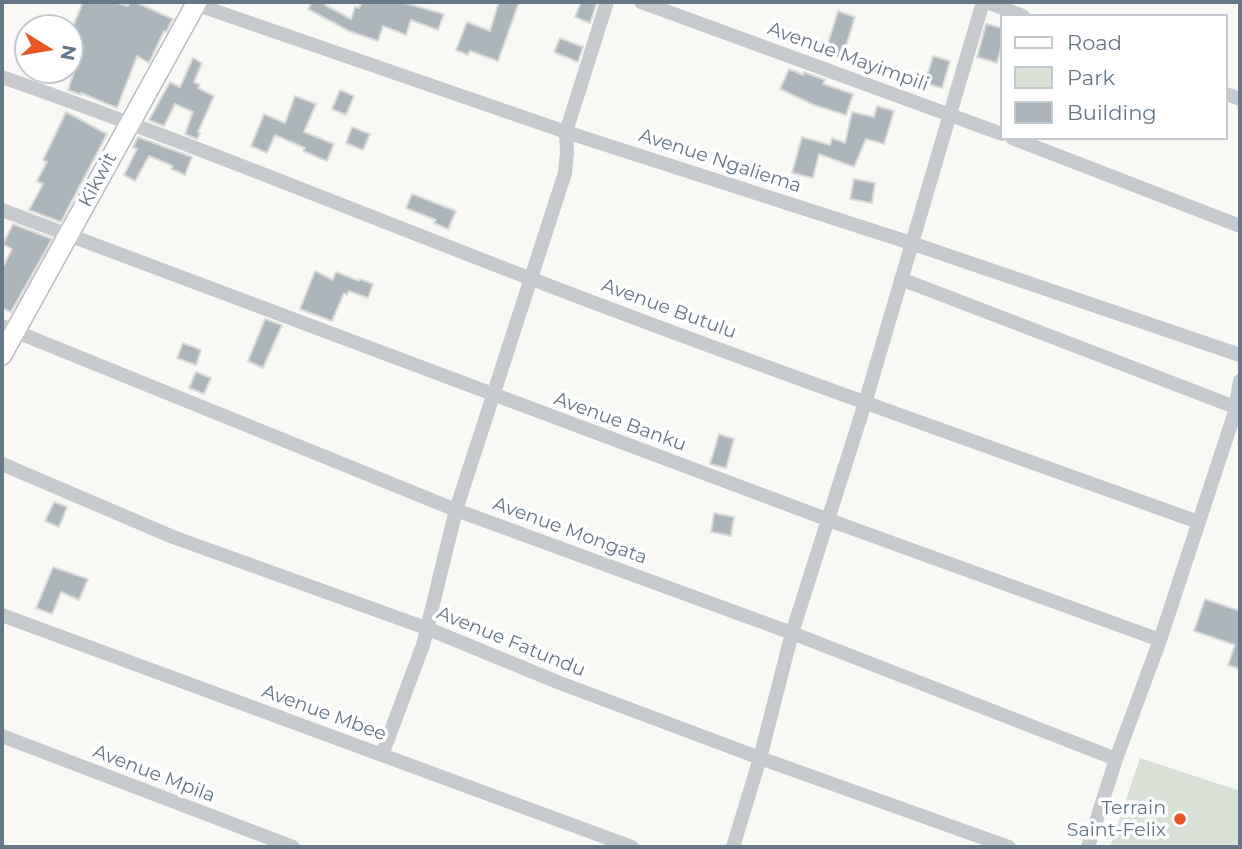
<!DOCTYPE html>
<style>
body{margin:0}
#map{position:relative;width:1242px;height:849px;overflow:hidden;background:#f8f8f5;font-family:Montserrat,sans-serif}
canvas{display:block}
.frame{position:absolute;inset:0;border:4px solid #667887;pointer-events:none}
.legend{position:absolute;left:1000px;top:14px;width:228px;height:126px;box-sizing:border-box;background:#fff;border:2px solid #c2c9cf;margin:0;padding:9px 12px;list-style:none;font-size:21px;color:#667887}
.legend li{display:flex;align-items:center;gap:14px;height:35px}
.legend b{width:35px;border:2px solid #c2c9cf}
.north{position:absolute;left:14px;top:14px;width:70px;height:70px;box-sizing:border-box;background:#fff;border:2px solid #c2c9cf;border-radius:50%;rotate:101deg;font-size:19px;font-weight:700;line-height:28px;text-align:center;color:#667887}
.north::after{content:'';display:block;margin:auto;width:24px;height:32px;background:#ea5523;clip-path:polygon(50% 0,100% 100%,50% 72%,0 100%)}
</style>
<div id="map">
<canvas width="1242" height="849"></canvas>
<div class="frame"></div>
<ul class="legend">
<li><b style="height:9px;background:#fff"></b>Road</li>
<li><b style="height:19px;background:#d9e0d6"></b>Park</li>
<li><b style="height:19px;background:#acb5ba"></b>Building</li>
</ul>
<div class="north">N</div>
</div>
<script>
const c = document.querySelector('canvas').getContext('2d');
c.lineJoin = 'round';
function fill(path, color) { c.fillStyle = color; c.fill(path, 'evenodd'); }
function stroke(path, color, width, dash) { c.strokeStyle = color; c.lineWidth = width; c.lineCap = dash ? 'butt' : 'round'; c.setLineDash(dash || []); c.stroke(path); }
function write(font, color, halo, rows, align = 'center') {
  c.font = font + ' Montserrat,sans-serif'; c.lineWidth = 7; c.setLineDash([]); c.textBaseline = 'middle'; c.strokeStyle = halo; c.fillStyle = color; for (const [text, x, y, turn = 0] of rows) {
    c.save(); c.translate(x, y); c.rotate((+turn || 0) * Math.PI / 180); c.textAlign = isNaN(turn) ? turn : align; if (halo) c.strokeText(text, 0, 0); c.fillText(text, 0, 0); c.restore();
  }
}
const green = new Path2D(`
 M1140 758 1240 791V847H1110Z`);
const building = new Path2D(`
 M83 2H114L128 6 129 2H135L173 19 166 32 164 31 149 63 137 56 117 108 81 93V95L68 90 77 63 70 60V34Z
 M312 2H327L325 5 351 19 355 7 359 8 362 2H401L444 14 438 30 411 20 406 35 383 26 378 41 349 31 308 9Z
 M499 2H519L498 61 470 51 468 55 456 50 467 22 490 31Z
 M581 2H597L590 23 575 17Z
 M838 11 855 17 842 59 825 53Z
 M986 24 1002 28V44L997 63 977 57Z
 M560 38 583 47 578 62 554 52Z
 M933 56 950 61 942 88 925 83Z
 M193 58 202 63 194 82 200 85 198 88 214 96 198 132 200 133 197 139 185 134 193 112 175 104 164 126 149 120 170 82 180 87Z
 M789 69 803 75 804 72 825 80 823 84 853 94 846 115 814 105 780 89Z
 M340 90 354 96 346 115 332 109Z
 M295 96 316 104 304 132 334 144 327 161 303 151 305 148 275 135 267 153 251 146 264 114 285 123Z
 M877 106 894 111 884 144 866 139 854 167 819 154 813 178 792 173 802 137 830 145 832 138 845 143 852 112 874 117Z
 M66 112 107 134 61 222 29 210 43 184 37 181 47 162 43 160Z
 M352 127 370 134 363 150 346 143Z
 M138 137 192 157 185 175 171 169 173 166 149 156 135 181 124 175 137 149 133 147Z
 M854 179 875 183 872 203 850 199Z
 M412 194 456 211 448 229 434 223 436 220 406 208Z
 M13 224 52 239 11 312 2 308V269L12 249 3 244Z
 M315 271 333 280 336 272 359 281 360 279 373 284 368 298 349 291 347 295 344 293 332 321 300 309Z
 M265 319 282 325 263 368 248 361Z
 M183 343 201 350 196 365 177 358Z
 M196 372 211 378 204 394 189 388Z
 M719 434 734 439 726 468 710 464Z
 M54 502 67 507 59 527 45 521Z
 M714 513 734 517 731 536 711 532Z
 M53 567 88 579 79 600 61 592 52 614 36 608Z
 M1205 599 1240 611V669L1228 665 1235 645 1194 631Z`);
const minor = new Path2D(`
 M189 2 566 132 911 243 1240 355
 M641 2 1002 134
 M987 2 1023 16
 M2 77C180 139 354 211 529 278 751 363 975 442 1198 522
 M1226 94 1240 99
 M1012 138 1240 226
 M2 210 829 520 1160 640
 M901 279 1240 409
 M2 326 456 510 792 633 1116 759
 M2 464 173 537 426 628 560 683 760 758 1009 847
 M2 615 632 847
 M2 736 293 847
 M382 755 423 645 456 510 565 173 567 153 566 132 607 2
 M733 847 760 758 792 633 865 403 983 2
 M1088 847 1116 759 1160 640 1234 415 1240 381`);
const secondary = new Path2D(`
 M2 355 197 2`);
const markers = [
 [1180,819,7,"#ea5523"]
];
const streetNames = [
 ["Avenue Mayimpili",848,57,20],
 ["Avenue Ngaliema",720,161,18],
 ["Kikwit",98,180,-62],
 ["Avenue Butulu",669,309,20],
 ["Avenue Banku",620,422,20],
 ["Avenue Mongata",570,531,20],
 ["Avenue Fatundu",511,642,22],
 ["Avenue Mbee",324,713,20],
 ["Avenue Mpila",154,774,21]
];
const poiNames = [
 ["Terrain",1166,808],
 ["Saint-Felix",1166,830]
];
fill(green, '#d9e0d6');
fill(building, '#acb5ba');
stroke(building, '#dadad8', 2);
stroke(secondary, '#b8bdc2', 22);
stroke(minor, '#c6cacd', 14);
stroke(secondary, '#fff', 19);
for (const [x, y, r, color] of markers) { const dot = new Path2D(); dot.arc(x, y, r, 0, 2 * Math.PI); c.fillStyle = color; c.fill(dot); stroke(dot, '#fff', 2.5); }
write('19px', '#667887', '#fff', streetNames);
write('19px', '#667887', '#fff', poiNames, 'right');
</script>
